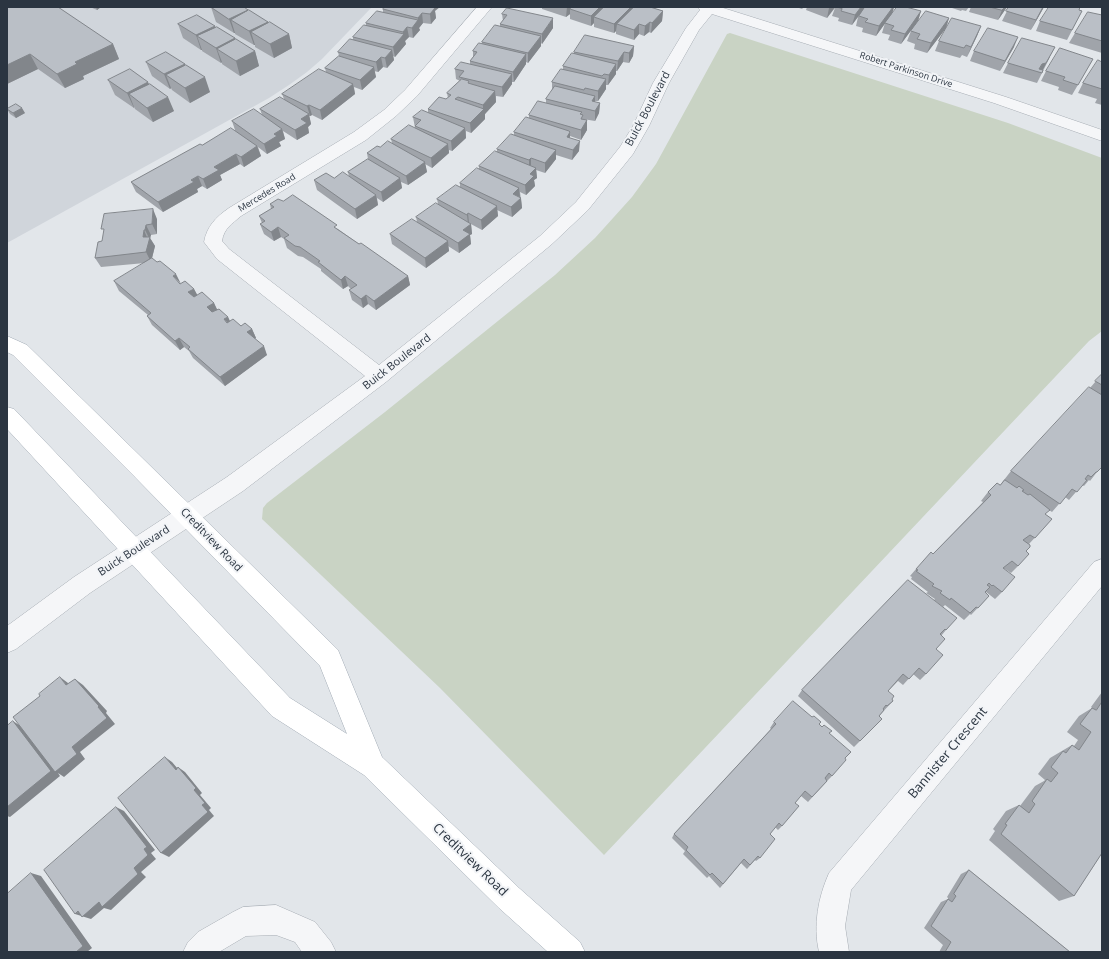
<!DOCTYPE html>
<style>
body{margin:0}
#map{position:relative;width:1109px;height:959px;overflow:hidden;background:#e2e6ea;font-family:"Open Sans",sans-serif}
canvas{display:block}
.frame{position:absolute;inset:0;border:8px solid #2b3541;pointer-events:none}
</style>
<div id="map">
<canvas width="1109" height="959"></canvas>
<div class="frame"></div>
</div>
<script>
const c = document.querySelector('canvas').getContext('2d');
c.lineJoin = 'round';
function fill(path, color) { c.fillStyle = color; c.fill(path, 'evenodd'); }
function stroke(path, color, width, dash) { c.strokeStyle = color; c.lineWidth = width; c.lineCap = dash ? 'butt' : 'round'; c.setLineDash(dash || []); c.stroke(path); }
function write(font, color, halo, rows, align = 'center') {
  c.font = font + ' "Open Sans",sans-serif'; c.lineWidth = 4; c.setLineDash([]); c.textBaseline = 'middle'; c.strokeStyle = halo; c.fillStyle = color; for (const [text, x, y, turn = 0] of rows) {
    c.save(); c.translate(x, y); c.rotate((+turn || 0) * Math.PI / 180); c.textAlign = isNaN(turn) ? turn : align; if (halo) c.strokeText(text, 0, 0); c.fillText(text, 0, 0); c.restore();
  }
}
const built = new Path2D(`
 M7 7H372L322 59 307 72 289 85 269 98 7 243Z`);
const green = new Path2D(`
 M730 33 1008 123 1102 158V331L1089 341 604 855 440 688 262 519 263 508 267 503 385 412 555 275 595 238 632 197 656 164 727 34Z`);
const minor = new Path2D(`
 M477 7H492L417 96 396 116 366 140 241 216C232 224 224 228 222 241L229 249 379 365 540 236 576 202 620 147 633 126 653 83 686 28 700 10 698 7H720L1006 97 1102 130V141L994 103 712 14 699 30 669 83 649 126 633 154 588 210 552 244 386 382 243 491 90 593 16 649 7 653V626L74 577 227 477 365 376 217 259 204 242C207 226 216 217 229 208L354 132 384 110 405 90Z
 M1102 559V586L851 890 845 926 849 952H819C813 925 818 898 829 873L1094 562Z
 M276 905 315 922 331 942 336 952H302L295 942 276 935 246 936 219 952H183L188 942 198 932 233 912 243 907Z`);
const major = new Path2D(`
 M7 336 27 345 338 650 382 757 519 888 580 942 585 952H548L499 908 364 775 272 716 7 429V407L14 409 290 698 347 734 320 666 134 476 13 355 7 352Z`);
const wall = new Path2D(`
 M7 7 113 44 119 59 83 76 84 79 65 88 38 69 7 84Z
 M90 7H101L97 10Z
 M211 7 248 10V11L268 22V23L289 34 292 48 274 58 255 47V45H254L235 34V33H234L216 22Z
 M542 7H650L663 11 662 21 651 33 649 32 644 36 639 34 634 40 616 34V31L614 33 594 27V23L591 26 570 19V14L566 17 542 9Z
 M796 7H804L802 9Z
 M807 7H894L892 14 921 11 918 21 901 44 888 40 890 35 882 33 885 23 876 36 862 32 863 28 856 26 858 17 852 25 838 21 839 18 832 16 835 8 827 18 806 10Z
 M949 7H969L966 11 962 10 961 11Z
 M971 7H1007L998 20 969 12Z
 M1009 7H1044L1031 30 1002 21Z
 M383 9 435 11 436 18 431 24 423 23 419 28 420 30 413 38 409 37 405 41 406 44 395 57 393 56 394 60 387 68 383 67 378 72 374 71 376 77 362 90 354 87 355 94 322 120 312 115 310 116H309L311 124 308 127 309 133 297 140 283 131 285 139 279 142 281 146 267 154 258 147 261 156 244 167 240 164 220 175 222 180 207 189 202 186 197 189 198 192 163 212 136 192 131 182 202 145 235 130 232 121 262 115 260 109 284 99 282 94 326 72 325 68 339 56 338 52 353 40V37L366 25V23L383 12Z
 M1079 10 1082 11 1067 40 1036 31 1040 21Z
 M502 14 553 28 542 44 541 43V46L528 63 526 62V64L514 82H512V84L503 97 496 96V102L485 114V119L471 133 466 131V138L452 151 449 150V153L432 168 425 164 427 172 408 185 401 182 402 188 383 202 377 198 378 205 357 219 317 190 314 180 334 178 349 177 348 172 368 159 367 153 380 147 392 143 391 139 415 128 413 117 428 112V109L446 99 448 98 447 93 460 81 456 79 455 69 470 64V61L473 57V51L482 44V42L500 26V24L503 21Z
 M1102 15V53L1069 43 1075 33Z
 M949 18 946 28 927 53 914 49 915 44 907 41 911 31Z
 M178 24 215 28 235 38 236 40 255 51 259 66 240 76 222 64V62L221 63 202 51V50H201L183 38Z
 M981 26 977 36 967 57 962 55 960 58 935 51 939 41Z
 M634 46 633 56 629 63 623 62 617 71H616V74L608 85H606V89L598 101H595V102L600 103 599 113 595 121 583 119 587 120V130L581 140 570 136V138L579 151 572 160 556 155V159L545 173 536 170 537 178 534 180 535 186 526 195 520 192 522 208 512 217 497 210 498 216 482 230 469 223 471 224 472 234 470 235 471 244 459 253 448 246 449 251 426 268 392 244 390 234 417 222 416 217 438 204 437 199 460 187V183L479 169V166L497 152V149L514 135V132L529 118V115L546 103V99L552 91V82L563 69V66L574 54V52Z
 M1014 47 1000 71 970 61 974 51Z
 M1050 57 1037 83 1003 73 1008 63Z
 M1093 59 1072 95 1058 90 1059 87 1041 81 1046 71Z
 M146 62 185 64V66L210 92 190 103 172 90 171 88 170 89 152 76Z
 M1102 62V105L1095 103 1097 99 1078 93 1083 83Z
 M108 80 149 84 174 111 153 122 135 109 134 107V108L115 95Z
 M7 109 25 113 16 118 10 114Z
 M283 201 338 229 359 244 408 276 410 285 376 310 368 304 363 308 352 300 349 290 351 289 348 286 343 289 321 271V269L303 257 298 256 287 248 284 239 281 237 274 241 264 234 260 224 262 223 259 216 271 209 270 204Z
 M157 219V234L151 235 150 238 155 246 152 258 180 284 194 289 197 295 214 303 217 309 228 317 230 321 241 326 252 329 256 338 255 339 267 355 225 386 193 358 189 351 184 347 180 350 152 325 147 316 148 315 119 291 114 281 145 263 101 267 95 258 102 241Z
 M1102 374V456L1101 457 1097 472 1090 481 1089 480 1084 486 1082 485 1069 500 1065 497 1052 512 1049 510 1045 514 1052 519 1029 544 1026 551 1018 566 1011 573 1005 569H1004L1002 592 995 599 986 592V593L989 596 971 615 970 614 964 620 945 605 943 607 934 600 935 599 926 593 928 592 911 579 912 577 910 576 916 569 933 554 983 502 981 501 988 492 1000 485 1011 471 1090 388Z
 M908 580 946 630 941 636 926 674 920 680 913 674 903 685 898 681 888 691 893 701 879 716 882 719 854 747 798 696 802 690Z
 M1102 692V853L1074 896 1059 901 989 840 995 831 993 829 1006 811 1019 805 1020 806 1035 786 1044 781 1045 780 1038 774 1050 758 1072 745 1074 746 1078 740 1067 732 1079 716 1092 708 1091 707Z
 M774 722 819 724 829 733 845 758 832 776 827 781 808 802 801 796 795 803 782 826 778 830 775 827 770 834 760 858 756 861 755 860 747 869 741 863 720 888 709 876 707 878 683 854 685 851 672 838 674 834 771 729 770 728Z
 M969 870 1070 952H939L943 945 924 928 941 902 948 899V898L947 897 961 874Z`);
const shadedWall = new Path2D(`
 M96 7H101L97 10Z
 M432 7H440L435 11 436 18 431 24 430 14Z
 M567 7H577L570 9V14L566 17Z
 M600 7H611L594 17V23L591 26V16Z
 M631 7H635L617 24 616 31 614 33V24Z
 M830 7H835L827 18 829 8Z
 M861 7H865L852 25 855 15Z
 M893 7H894L892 14 876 36 879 26Z
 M1005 7H1007L998 20 1002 10Z
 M1043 7H1044L1031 30 1036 20Z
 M248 10 252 24 231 20 235 33H234L229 19Z
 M663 11 662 21 651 33 652 23Z
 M921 11 918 21 901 44 905 34Z
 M422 13 423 23 419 28 420 30 413 38 412 28 418 20V18Z
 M553 18V28L542 44V34Z
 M949 18 946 28 927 53 931 43Z
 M268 22 272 36 251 32 255 45H254L249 31Z
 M650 22 649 32 644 36 645 26Z
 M639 24V34L634 40V30Z
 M215 26 220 40 197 36 202 50H201L196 35Z
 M981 26 977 36 967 57 971 47Z
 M407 27 409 37 405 41 406 44 395 57 393 47 403 35V32Z
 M289 34 292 48 274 58 270 44Z
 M541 36V46L528 63V53Z
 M1018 37 1014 47 1000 71 1005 61Z
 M235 38 240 53 217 49 222 62 221 63 216 48Z
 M113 44 119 59 83 76 84 79 65 88 57 74 75 62Z
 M634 46 633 56 629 63V53Z
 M1055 47 1041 73 1038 72 1042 64Z
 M392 50 394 60 387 68 385 58Z
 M255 51 259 66 240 76 236 61Z
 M624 52 623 62 617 71 618 61Z
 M30 54 38 69 7 84V65Z
 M526 54V64L514 82 513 72Z
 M381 57 383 67 378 72 376 62Z
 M185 64 190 79 166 75 171 88 170 89 164 74Z
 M616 64V74L608 85 609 75Z
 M374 67 376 77 362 90 360 80Z
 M512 74V84L503 97 502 87Z
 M205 77 210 92 190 103 185 88Z
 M606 79V89L598 101V91Z
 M148 82 155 97 129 94 134 107V108L127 93Z
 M353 84 355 94 322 120 320 110Z
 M495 91 496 102 485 114V119L471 133 470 123 483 110V105Z
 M595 96V106L591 111 592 101Z
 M168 97 174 111 153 122 147 108Z
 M600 103 599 113 595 121V111Z
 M309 105 312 115 310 116 307 106Z
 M22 108 25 113 16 118 13 113Z
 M309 114 311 124 308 127 309 133 297 140 295 130 301 119Z
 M587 120V130L581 140V130Z
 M465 128 466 138 452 151 451 141Z
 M282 129 285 139 279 142 281 146 267 154 264 144 274 134Z
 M570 132V142L567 137Z
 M580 141 579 151 572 160 573 150Z
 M448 144 449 153 432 168 431 158Z
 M257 146 261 156 244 167 241 157Z
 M556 150V159L545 173V163Z
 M236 154 240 164 220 175 222 180 207 189 203 179 214 167Z
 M531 158V168L529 170V160Z
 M425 162 427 172 408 185 406 176Z
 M536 168 537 178 534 180 535 186 526 195 525 185 530 174Z
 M198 176 202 186 197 189 198 192 163 212 158 202Z
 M400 178 402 188 383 202 381 192Z
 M519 188 520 197 513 194Z
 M376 195 378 205 357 219 355 209Z
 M521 198 522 208 512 217 511 207Z
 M497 206 498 216 482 230 481 220Z
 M153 209 157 219V234L152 224Z
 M468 213 469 223 468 224 467 215Z
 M471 224 472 234 470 235 471 244 459 253 458 243 463 230Z
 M146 225 151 235 150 238 155 246 151 262 146 252 143 237 144 230 148 240 149 238 145 230Z
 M278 227 281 237 274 241 271 232Z
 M448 241 449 251 426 268 425 258Z
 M176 274 181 284 173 276Z
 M345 276 348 286 343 289 341 280Z
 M408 276 410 285 376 310 374 301Z
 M194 289 199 298 193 302 188 292Z
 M366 295 368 304 363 308 361 299Z
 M214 303 218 312 211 317 207 307Z
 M228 317 232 326 224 319Z
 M252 329 256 338 251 341 247 332Z
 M179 338 184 347 180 350 175 341Z
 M264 346 267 355 225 386 220 377Z
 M60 677 68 683 74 692 66 685Z
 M75 679 83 685 107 711 106 713 115 724 80 752 85 759 64 777 58 773 60 776 10 817 7 816V807L13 721 22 727 72 747Z
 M165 757 172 762 183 775 176 770Z
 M178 767 185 772 202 793 200 795 211 808 209 810 214 816 169 857 161 853 194 790Z
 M116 807 124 811 155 850 151 853 156 859 141 872 146 877 111 910 104 908 91 919 75 914 134 868 144 849Z
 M31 873 41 876 92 948 87 952H76Z`);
const building = new Path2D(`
 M7 7H58L113 44 75 62 77 64 57 74 30 54 7 65Z
 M211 7H244L248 10 229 19Z
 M385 7H431L435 8 430 14 422 13 418 18 383 9Z
 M572 7H600L591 16 570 9Z
 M604 7H631L614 24 594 17Z
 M634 7H650L663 11 652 23 650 22 645 26 639 24 634 30 617 24Z
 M837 7H861L855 15 841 11 842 9Z
 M865 7H893L879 26 865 22 868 19 859 16Z
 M897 7H906L921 11 905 34 891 30 894 26 885 23Z
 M990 7H1005L1002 10Z
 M1009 7H1043L1036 20 1006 11Z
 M1049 7H1080L1079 10 1082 11 1072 30 1040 21Z
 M507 8 553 18 542 34 500 24 507 15 502 14Z
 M249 10 268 22 249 31 231 20Z
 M377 11 418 20 412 28 407 27 403 32 366 23Z
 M926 11 949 18 931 43 917 39 920 34 911 31Z
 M1088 12 1102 15V41L1075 33Z
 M197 15 215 26 196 35 178 24Z
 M952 18 981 26 971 47 966 45 964 48 939 41Z
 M270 22 289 34 270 44 251 32Z
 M364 25 404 34 393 47 353 37Z
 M495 25 541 36 528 53 482 42Z
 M217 27 235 38 216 48 197 36Z
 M988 28 1018 37 1005 61 974 51Z
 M585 35 634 46 629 53 624 52 618 61 574 52Z
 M1022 38 1055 47 1046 63 1042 64 1039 69 1043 70 1042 73 1008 63Z
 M236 39 255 51 236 61 217 49Z
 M350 39 392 50 385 58 381 57 376 62 338 52Z
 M479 43 526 54 513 72 470 61 477 52 473 51Z
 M1060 48 1093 59 1078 85 1063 80 1065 77 1046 71Z
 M166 52 185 64 164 74 146 62Z
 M572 53 616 64 609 75 604 74 602 76 563 66Z
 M339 56 374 67 360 80 325 68Z
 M1098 60 1102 62V89L1083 83Z
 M461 62 512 74 502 87 459 77 464 71 455 69Z
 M186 65 205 77 185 88 166 75Z
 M130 69 148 82 127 93 108 80Z
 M319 69 353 84 320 110 309 105 307 106 282 94Z
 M561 69 606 79 598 91 585 88 584 90 552 82Z
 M462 79 469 81 468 83 495 91 483 105 458 97 455 99 484 109 470 123 428 109 439 97 446 99 451 95 447 93Z
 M150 84 168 97 147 108 129 94Z
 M555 86 595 96 592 101 600 103 595 111 546 99Z
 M280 97 309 114 301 119 307 123 295 130 260 109Z
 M538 101 582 112 580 114 583 115 581 119 587 120 581 130 529 115Z
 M16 104 22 108 13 113 7 109Z
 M254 109 282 129 274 134 277 136 264 144 232 121Z
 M422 110 465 128 451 141 415 126 421 120 413 117Z
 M526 117 569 131 570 132 567 137 580 141 573 150 514 132Z
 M409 125 448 144 431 158 391 139Z
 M231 128 257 146 241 157 236 154 214 167 219 170 203 179 198 176 191 180 194 182 158 202 131 182 200 144 202 145Z
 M511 134 556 150 545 163 531 158 529 160 497 149Z
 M388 141 425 162 406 176 367 153 377 146 380 147Z
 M495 151 536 168 530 174 534 176 525 185 479 166Z
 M368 159 400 178 381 192 348 172Z
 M477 168 519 188 513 194 521 198 511 207 460 183Z
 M343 172 376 195 355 209 314 180 326 173 334 178Z
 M456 185 497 206 481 220 468 213 467 215 437 199Z
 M293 195 337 225 334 227 359 244 361 243 408 276 374 301 366 295 361 299 349 290 357 285 345 276 341 280 318 262 320 261 300 247 295 246 284 238 289 235 278 227 271 232 260 224 265 221 259 216 274 207 270 204 278 199 283 201Z
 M436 203 471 224 463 230 470 234 458 243 416 217Z
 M153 209 152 224 146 225 145 230H144L143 237H150L146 252 95 258 98 242 102 241 104 229H101L104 214Z
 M412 219 448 241 425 258 390 234Z
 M152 258 157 262 160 261 176 274 173 276 180 284 185 281 194 289 188 292 194 297 202 292 214 303 207 307 212 312 219 309 228 317 224 319 227 323 233 319 241 326 245 323 252 329 247 332 264 346 220 377 188 349 190 347 179 338 175 341 147 316 151 313 114 281Z
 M1102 374V385L1095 381Z
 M1089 387 1102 395V456L1101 457 1102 458V467L1097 472H1096L1091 477 1088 475 1085 479 1087 480 1077 492 1072 489 1060 504 1011 471Z
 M1005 480 1017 488 1019 486 1024 490 1022 491 1028 495 1030 494 1050 510 1045 514 1052 519 1035 538 1030 535 1023 540 1030 545V547L1026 551 1029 554 1018 566 1012 561 1003 568 1015 577 1002 592 993 585 992 586 989 583 987 585 990 587 985 592 989 596 978 608 976 607 970 613 951 598 950 600 940 593 942 591 932 586 934 584 916 571 918 570 916 569 931 552 933 554 991 495 988 492 997 483 1000 485Z
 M908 580 957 618 946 630 945 629 940 634 945 639 936 649 943 655 926 674 919 668 909 679 903 674 888 691 894 696 892 699 893 701 887 706 886 705 883 709 884 710 879 716 882 719 860 741 802 690Z
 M60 677 66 685 75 679 99 706 98 707 107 718 72 747 77 754 55 772 13 717 40 696 39 694Z
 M793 701 812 717 814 716 821 722 819 724 822 727 824 725 832 731 829 733 851 752 845 758 846 760 832 776 829 773 825 778 827 781 812 797 805 791 795 803 799 806 782 826 779 823 770 834 775 839 760 858 758 856 750 865 744 859 723 884 712 873 710 875 686 850 688 847 674 834 776 724 774 722Z
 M1102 702V853L1074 896 1001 834 1007 825 1005 824 1019 805 1029 813 1035 804 1032 801 1047 779 1051 782 1058 773 1051 767 1063 751 1066 753 1072 745 1079 750 1091 732 1080 724 1092 708 1096 710Z
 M13 721 51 771 7 807V726Z
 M165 757 176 770 178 767 196 788 194 790 205 803 202 805 208 812 161 853 118 798Z
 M116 807 147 847 144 849 148 855 134 868 138 874 102 907 99 902 82 917 78 911 75 914 44 870Z
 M969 870 1070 952H945L951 942 931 926 948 899 952 902 956 896 954 894Z
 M31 873 83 946 76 952H7V894Z`);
const farStreetnames = [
 ["Robert Parkinson Drive",906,70,18],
 ["Mercedes Road",267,193,-31]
];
const streetNames = [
 ["Buick Boulevard",648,109,-62],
 ["Buick Boulevard",397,362,-38],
 ["Creditview Road",211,540,46],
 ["Buick Boulevard",134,551,-33]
];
const nearStreetnames = [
 ["Bannister Crescent",948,753,-50],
 ["Creditview Road",470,860,44]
];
fill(built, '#d0d5db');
fill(green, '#c9d3c4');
stroke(minor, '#a7adb4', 1);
stroke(major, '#a2abb5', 1);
fill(minor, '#f5f6f8');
fill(major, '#fff');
fill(wall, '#a0a4aa');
fill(shadedWall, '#82868b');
fill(building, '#babfc6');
stroke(building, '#82868b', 1);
write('9px', '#2b3541', '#f2f4f7', farStreetnames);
write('11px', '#2b3541', '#f2f4f7', streetNames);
write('13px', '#2b3541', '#f2f4f7', nearStreetnames);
</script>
